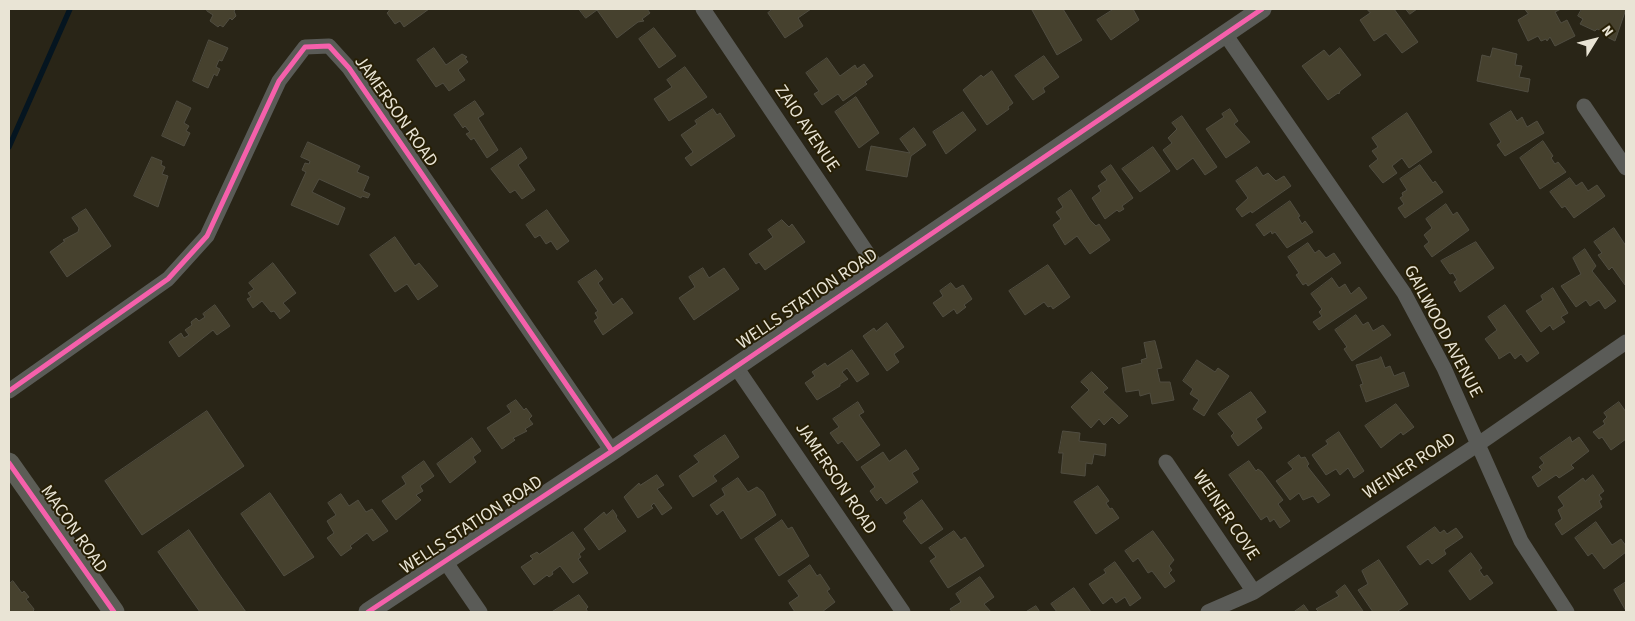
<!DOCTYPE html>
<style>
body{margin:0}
#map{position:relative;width:1635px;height:621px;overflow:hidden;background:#292517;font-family:"Source Sans 3",sans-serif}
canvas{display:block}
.frame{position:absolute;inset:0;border:10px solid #e9e4d5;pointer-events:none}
.north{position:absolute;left:1570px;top:15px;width:50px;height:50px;-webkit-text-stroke:4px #271f05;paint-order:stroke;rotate:54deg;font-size:14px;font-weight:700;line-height:20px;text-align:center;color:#e9e4d5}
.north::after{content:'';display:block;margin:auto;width:18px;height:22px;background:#e9e4d5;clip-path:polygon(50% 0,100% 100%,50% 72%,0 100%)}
</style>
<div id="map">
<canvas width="1635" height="621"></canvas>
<div class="frame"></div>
<div class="north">N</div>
</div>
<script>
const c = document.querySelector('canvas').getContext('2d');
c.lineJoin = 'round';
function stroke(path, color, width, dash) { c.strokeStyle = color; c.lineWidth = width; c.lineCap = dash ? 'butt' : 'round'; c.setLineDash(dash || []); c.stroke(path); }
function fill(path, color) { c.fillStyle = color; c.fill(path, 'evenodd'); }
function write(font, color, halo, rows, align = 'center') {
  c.font = font + ' "Source Sans 3",sans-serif'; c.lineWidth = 4; c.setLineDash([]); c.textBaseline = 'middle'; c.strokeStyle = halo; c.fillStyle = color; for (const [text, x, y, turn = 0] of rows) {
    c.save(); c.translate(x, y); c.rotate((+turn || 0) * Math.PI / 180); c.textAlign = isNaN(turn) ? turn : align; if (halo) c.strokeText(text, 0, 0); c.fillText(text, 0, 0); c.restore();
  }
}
const stream = new Path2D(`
 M9 147 70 9`);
const building = new Path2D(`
 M208 9H236L234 11 236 16 232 20 230 18 223 27 220 25 218 27 210 21 213 15 207 11Z
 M388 9H429L404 27 400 21 395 24 387 13 389 11Z
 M579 9H647L650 13 642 19 644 21 638 22 617 38 597 10 586 18Z
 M773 9H811L798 18 803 26 785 38 768 13Z
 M1034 9H1063L1082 40 1057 55 1032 10Z
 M1114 9H1133L1139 20 1111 40 1097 20Z
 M1367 9H1394L1418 42 1402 53 1386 33 1374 41 1360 20 1370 13Z
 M1406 9H1417L1410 14Z
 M1525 9H1561L1555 12 1561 23 1567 20 1575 36 1555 46 1550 37 1547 41 1546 39 1541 41 1538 36 1528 41 1518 20 1528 14Z
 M1582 9H1626L1615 41 1603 35 1604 32 1597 29 1595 31 1580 24 1583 19 1578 16Z
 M654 28 676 56 659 68 639 39Z
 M209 40 228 48 222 61 219 60 216 67 220 69 217 76 214 74 208 88 193 81Z
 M434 48 446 65 462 54 467 57 465 58 468 62 458 70 465 80 449 91 443 83 436 87 417 60Z
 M1340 48 1361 75 1340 91 1339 94 1338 93 1328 100 1302 66 1324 50 1329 56Z
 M1493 48 1517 54 1515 65 1522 66 1519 77 1530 79 1528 92 1477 81 1482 55 1490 57Z
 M1044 56 1059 77 1043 88 1045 92 1033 100 1015 76Z
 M827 58 840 76 855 65 857 69 864 64 873 76 865 82 867 84 843 101 838 94 822 105 814 94 819 91 806 73Z
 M685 67 707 97 669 121 654 99 672 87 667 80Z
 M992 71 1013 103 1008 107 1009 109 987 125 963 90 981 75 983 77Z
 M856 97 879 133 859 148 835 112Z
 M177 101 191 108 184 123 189 126 186 131 190 133 184 146 162 136Z
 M475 101 484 114 478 118 498 150 487 158 474 138 471 140 466 134 470 132 465 126 463 128 454 115Z
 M713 109 717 115 720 113 735 136 691 166 685 158 693 152 681 135 697 124 695 121Z
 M1230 109 1238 121 1234 124 1250 142 1226 158 1206 129 1224 117 1222 114Z
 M1511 111 1517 121 1522 117 1527 127 1537 121 1544 133 1505 156 1497 145 1501 142 1490 124Z
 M963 112 976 130 946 154 933 132Z
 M1407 113 1432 152 1409 168 1402 158 1392 166 1397 173 1383 183 1369 166 1378 159 1372 151 1378 147 1372 138Z
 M1182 116 1217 167 1205 175 1193 158 1177 170 1163 150 1172 143 1168 138 1177 129 1172 123Z
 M914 128 926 145 911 156 907 177 866 170 871 146 910 153 900 139Z
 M1543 141 1553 156 1551 158 1555 164 1558 162 1566 172 1540 189 1520 158Z
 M308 142 360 166 357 172 369 177 363 191 370 194 368 198 362 196 361 198 319 179 312 192 345 208 338 225 291 205 306 172 302 170 305 163 309 164 310 161 301 157Z
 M1153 147 1170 171 1140 192 1122 169Z
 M521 148 527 158 518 165 535 190 522 199 515 190 510 193 491 169Z
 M152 157 162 161 161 165 165 167 162 174 168 176 158 207 134 196Z
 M1111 165 1133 198 1122 206 1124 209 1119 212 1117 210 1105 219 1092 198 1101 191 1098 186 1107 180 1101 172Z
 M1420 165 1433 183 1435 181 1443 192 1405 218 1398 208 1404 204 1400 198 1403 196 1402 193 1407 190 1400 179Z
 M1257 167 1263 176 1268 173 1276 181 1284 176 1291 186 1252 213 1251 211 1242 217 1236 209 1248 198 1236 181Z
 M1570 178 1576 186 1582 182 1588 191 1597 185 1605 196 1574 218 1565 206 1562 208 1550 192Z
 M1071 190 1090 220 1096 226 1099 224 1110 240 1090 254 1077 236 1065 245 1053 225 1061 219 1056 212 1063 207 1058 199Z
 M1290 201 1300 216 1298 217 1302 224 1305 221 1313 232 1287 248 1275 232 1272 234 1271 231 1264 236 1256 225Z
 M1446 204 1453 215 1457 212 1469 230 1432 257 1424 246 1429 242 1424 235 1432 228 1426 219Z
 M86 209 111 246 67 277 50 252 65 241 63 240 78 232 79 228 72 218Z
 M547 210 569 241 557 250 551 241 546 244 540 235 535 238 526 225Z
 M782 220 789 227 792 224 805 242 765 270 759 262 756 264 749 254 773 237 768 230Z
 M1614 228 1626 246 1625 285 1612 267 1609 270 1598 255 1602 253 1594 242Z
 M395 237 415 266 419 263 438 286 418 300 407 284 395 292 370 255Z
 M1476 242 1494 268 1460 292 1454 282 1457 280 1453 273 1450 274 1441 261Z
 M1308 243 1315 253 1319 250 1326 258 1334 253 1341 263 1308 286 1306 283 1303 285 1296 275 1299 273 1288 257Z
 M1585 249 1596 266 1592 271 1616 301 1605 309 1599 300 1590 306 1586 300 1576 307 1561 286 1581 274 1573 258Z
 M273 263 296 293 283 303 290 311 280 319 274 311 271 312 262 301 253 308 247 299 251 297 248 293 254 289 249 283Z
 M1048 265 1070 297 1053 309 1051 306 1048 307 1044 302 1025 315 1009 291Z
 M703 268 709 278 724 268 739 289 694 320 679 298 695 287 689 277Z
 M596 270 603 279 598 283 613 305 622 298 633 313 603 335 594 321 598 318 595 313 598 311 578 282Z
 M1332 278 1339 288 1345 284 1351 294 1359 287 1367 298 1319 330 1313 322 1322 316 1319 312 1322 309 1311 294Z
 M951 283 956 289 963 285 972 299 964 305 966 307 957 314 954 309 943 317 933 303 943 296 940 291Z
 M1553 288 1568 313 1561 317 1565 322 1553 330 1550 325 1541 332 1526 311 1543 300 1541 296Z
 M215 305 230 326 217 335 213 330 179 357 169 342 181 333 184 338 189 335 185 330 192 325 191 322 196 318 199 321 205 317 203 314Z
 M1505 305 1539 353 1527 362 1521 354 1515 359 1510 352 1499 359 1498 356 1485 339 1497 330 1488 317Z
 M1356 315 1363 325 1368 322 1373 331 1383 325 1391 335 1352 361 1344 349 1347 347 1335 330Z
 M887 323 904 347 894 354 899 362 887 371 863 336 874 328 876 331Z
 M1155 341 1162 368 1157 369 1160 382H1170L1174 400 1152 404 1150 393 1140 396 1139 390 1126 392 1122 368 1142 363 1141 360 1147 358 1144 343Z
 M852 350 869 374 857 382 847 368 842 372 848 379 840 384V386L817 400 805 383 815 376 812 372 825 363 827 366Z
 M1381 357 1385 368 1390 366 1394 376 1404 372 1409 386 1366 402 1360 385 1363 384 1356 365 1378 359Z
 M1197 360 1215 372 1218 368 1229 376 1204 416 1193 409 1199 400 1190 394 1193 389 1183 381Z
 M1092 372 1108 388 1103 392 1128 416 1119 424 1112 417 1104 425 1099 419 1091 428 1071 407 1089 390 1081 382Z
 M1251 392 1266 412 1256 419 1262 428 1238 446 1231 436 1234 433 1218 414Z
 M516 400 524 410 526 408 532 416 529 419 533 424 525 429 527 431 513 438 515 440 502 449 487 428 511 412 507 406Z
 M858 402 864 412 859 415 880 445 857 461 842 441 838 444 830 433 839 427 833 419Z
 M1619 402 1626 412V439L1611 450 1602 437 1599 439 1593 432 1605 424 1603 421 1607 417 1604 413Z
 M1396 404 1414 427 1403 435 1401 432 1381 448 1365 426Z
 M207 411 244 466 142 535 105 481Z
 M1063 431 1080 433 1079 441 1106 444 1105 456 1094 454 1092 464 1086 463 1085 476 1061 473 1063 453H1059Z
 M1339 432 1364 471 1354 478 1348 468 1340 475 1336 469 1326 475 1312 455 1328 444 1326 441Z
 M725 435 739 457 713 476 717 481 693 497 679 476 699 462 694 456Z
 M1570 437 1572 442 1579 437 1589 451 1571 465 1574 468 1559 478 1556 475 1538 487 1532 477 1542 470 1539 467 1544 463 1540 458Z
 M472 438 481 451 473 457 476 462 450 483 437 464Z
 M906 450 919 469 912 473 918 482 886 504 881 497 877 501 870 491 875 487 861 467 883 452 889 461Z
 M1299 455 1301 458 1305 457 1309 464 1307 466 1330 495 1318 503 1313 496 1303 500 1299 493 1290 500 1276 481 1293 469 1288 463Z
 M424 461 434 476 420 486 423 491 416 495 421 500 396 520 382 501 406 484 402 477Z
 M1249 461 1256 471 1258 469 1262 472 1283 500 1278 504 1290 521 1280 528 1274 519 1270 522 1267 516 1261 520 1229 475Z
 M657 475 664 485 657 489 672 508 662 515 654 503 651 506 653 508 638 518 624 497 639 483 640 485Z
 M1593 475 1604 491 1599 495 1602 499 1599 501 1602 507 1562 535 1555 524 1562 519 1558 510 1564 506 1558 497 1583 478 1585 481Z
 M738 478 748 492 757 487 763 492 776 515 741 539 723 510 717 515 710 505 725 495 722 489Z
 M1098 486 1109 501 1106 503 1110 509 1112 508 1119 518 1096 534 1074 502Z
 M270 493 314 557 284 576 241 514Z
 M341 494 349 506 358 500 366 512 372 509 388 531 373 541 367 533 350 546 352 548 341 556 327 538 334 533 327 521 336 515 328 503Z
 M922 500 943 529 921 544 903 521 907 518 904 513Z
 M613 510 617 516 616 517 626 531 599 550 584 529 604 512 606 515Z
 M782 520 788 529 792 527 809 556 779 576 755 539Z
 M1596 522 1612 545 1621 539 1626 546V552L1604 569 1592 553 1588 556 1575 538Z
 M1435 527 1440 533 1444 530 1447 534 1456 528 1463 537 1444 550 1446 554 1432 564 1428 559 1420 565 1407 547Z
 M189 530 219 574 246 612H200L188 595 158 552Z
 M954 531 961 540 965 537 984 566 948 588 930 561 936 557 929 548Z
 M1153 531 1174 560 1169 566 1172 570 1169 573 1175 581 1165 588 1152 571 1148 573 1138 558 1133 562 1125 551Z
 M573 532 585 549 579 554 581 557 578 559 588 573 573 583 560 566 552 572 553 574 549 577 547 575 534 585 521 567 533 559 530 556 537 552 539 554Z
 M1471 553 1482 568 1479 570 1484 577 1487 575 1493 583 1470 600 1449 571Z
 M1379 560 1408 604 1398 611 1399 612H1373L1358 590 1368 584 1362 571Z
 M1115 562 1141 598 1130 606 1125 597 1116 603 1112 597 1103 604 1089 584 1106 573 1104 570Z
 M810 565 817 576 820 574 830 589 827 591 835 602 822 612H795L789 603 799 596 788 581Z
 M980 577 994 597 984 604 991 612H952L950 609 961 602 956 594Z
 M13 581 22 593 24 591 29 597 26 599 34 609 33 612H9V584Z
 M1626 582V611L1614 590Z
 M1345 585 1363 611 1319 612 1316 609 1339 596 1336 592Z
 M1074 588 1091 612H1057L1051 604Z
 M579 595 588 607 586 609 588 612H552Z
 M1304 605 1309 612H1294Z
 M1036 606 1040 612H1026Z`);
const minor = new Path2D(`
 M703 9 878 269
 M1225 34 1404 293 1444 368 1521 541 1567 612
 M1584 106 1626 168
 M736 367 903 612
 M9 391 168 279 207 236 279 81 305 47 329 46 349 68 612 451
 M1166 462 1254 592
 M445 561 480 612
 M1208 612 1254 592 1477 445 1626 342`);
const tertiary = new Path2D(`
 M368 612 612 451 1262 9`);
const secondary = new Path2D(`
 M9 463 114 612`);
const cycleway = new Path2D(`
 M9 391 168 279 207 236 279 81 305 47 329 46 349 68 612 451
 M9 463 114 612
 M368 612 612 451 1262 9`);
const streetNames = [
 ["JAMERSON ROAD",395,112,55],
 ["ZAIO AVENUE",806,129,56],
 ["WELLS STATION ROAD",808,300,-34],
 ["GAILWOOD AVENUE",1442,332,62],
 ["WEINER ROAD",1410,467,-33],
 ["JAMERSON ROAD",835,479,56],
 ["WEINER COVE",1225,516,56],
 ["WELLS STATION ROAD",472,526,-33],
 ["MACON ROAD",73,530,55]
];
stroke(stream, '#051520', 5.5);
fill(building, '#46412e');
stroke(building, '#504d41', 1);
stroke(minor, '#5a5b57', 15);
stroke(tertiary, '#5a5b57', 19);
stroke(secondary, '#5c5d56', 21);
stroke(cycleway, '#f560ab', 5);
write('18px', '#e9e4d5', '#271f05', streetNames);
</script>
